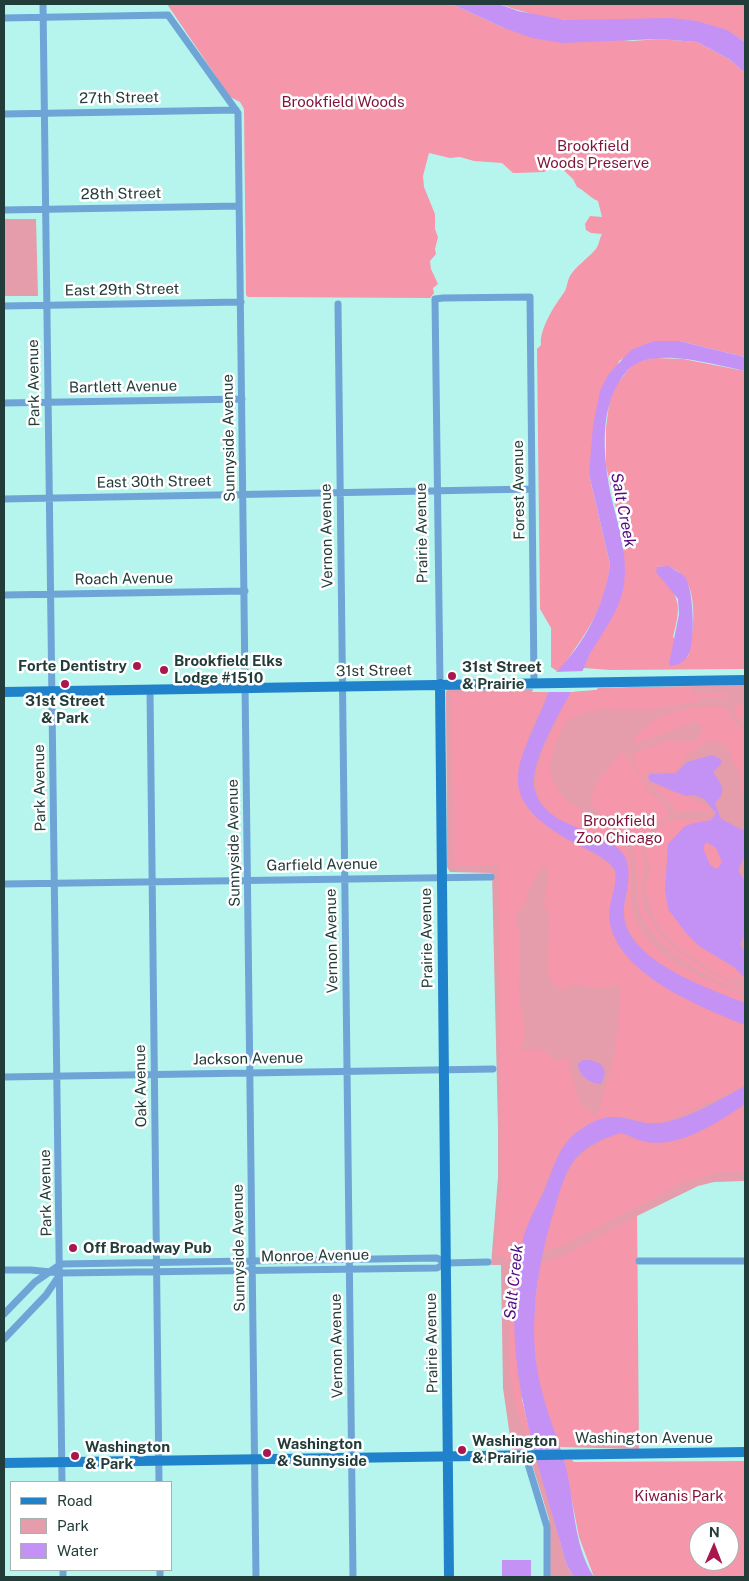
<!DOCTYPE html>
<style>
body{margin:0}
#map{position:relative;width:749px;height:1581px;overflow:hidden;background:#b6f5ed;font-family:"Public Sans",sans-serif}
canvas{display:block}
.frame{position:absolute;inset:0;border:5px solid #223c39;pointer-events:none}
.legend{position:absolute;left:10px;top:1481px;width:162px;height:90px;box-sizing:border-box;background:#fff;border:1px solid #a7b1b0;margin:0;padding:6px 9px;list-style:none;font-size:15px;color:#223c39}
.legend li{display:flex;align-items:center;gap:10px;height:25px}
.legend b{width:25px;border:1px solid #a7b1b0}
.north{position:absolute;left:689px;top:1521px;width:50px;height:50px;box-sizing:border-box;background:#fff;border:1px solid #a7b1b0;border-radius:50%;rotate:1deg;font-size:14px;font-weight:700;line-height:20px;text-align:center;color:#223c39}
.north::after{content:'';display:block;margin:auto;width:18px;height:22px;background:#aa174e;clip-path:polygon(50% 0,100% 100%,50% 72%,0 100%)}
</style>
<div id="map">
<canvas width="749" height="1581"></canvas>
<div class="frame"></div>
<ul class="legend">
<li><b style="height:6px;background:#2082ca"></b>Road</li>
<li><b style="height:14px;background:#e59cab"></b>Park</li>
<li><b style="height:14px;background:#c492f4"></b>Water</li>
</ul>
<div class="north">N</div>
</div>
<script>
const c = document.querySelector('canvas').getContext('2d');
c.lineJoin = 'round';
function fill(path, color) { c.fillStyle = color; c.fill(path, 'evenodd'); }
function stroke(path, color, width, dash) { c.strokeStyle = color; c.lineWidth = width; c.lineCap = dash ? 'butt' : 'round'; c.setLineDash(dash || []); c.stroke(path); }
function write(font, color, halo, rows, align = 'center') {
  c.font = font + ' "Public Sans",sans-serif'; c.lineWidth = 5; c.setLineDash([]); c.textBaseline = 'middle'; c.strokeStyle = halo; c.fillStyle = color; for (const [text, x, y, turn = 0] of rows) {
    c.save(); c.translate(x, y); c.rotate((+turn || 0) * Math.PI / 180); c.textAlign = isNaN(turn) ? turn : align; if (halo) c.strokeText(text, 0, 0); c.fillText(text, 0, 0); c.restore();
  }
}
const green = new Path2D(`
 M4 219H36L38 296H4Z
 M745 685V1181L714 1182 698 1186 637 1216 639 1449 559 1447 533 1317 540 1263 520 1262 522 1401 534 1450H512L503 1388 501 1265H491L498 1177V1128L492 873 450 872 447 867 446 692 448 689H533L532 692H547L564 703 571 692 596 691 598 688Z
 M537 1458 567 1566 574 1577H550L549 1519 532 1464 533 1460Z`);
const forest = new Path2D(`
 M167 4H452L504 28 632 41 659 39 697 42 729 59 745 73V357L679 341H654L619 361 589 474 610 564C605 609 588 630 563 666L557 671 551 667V628L540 609 537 349 541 345C539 330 554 306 563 294 567 290 567 281 570 276 575 267 587 259 594 251 599 247 599 239 602 234L591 233 586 230 585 224 590 216 602 217 598 201C589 197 585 191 577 187L573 179 557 164 544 172 517 173H513L502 163 474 161 460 157 450 158 429 153 423 176 424 187 435 214V229L438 237 435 249 436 254 430 261 431 269 438 284 433 288 434 293 430 298 248 297 246 295 244 109 240 102 230 97Z
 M499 4H745V42C690 4 627 27 566 20 543 18 520 11 499 4Z
 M655 358 683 359 745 371V669L611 670 583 668 624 584 623 537 606 466V428L609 404 614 388 628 370 636 362ZM657 567C703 562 695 629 688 657L673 637C682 602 680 598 657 572Z
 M630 687H683L691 688 693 694 727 693V697H701L697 702C682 704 667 708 652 709 627 711 598 705 574 717 563 722 558 738 554 748 547 765 550 780 561 794 576 812 606 818 623 843 635 861 631 881 632 902 634 954 706 978 745 996V1003C706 987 627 963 624 911 623 902 630 891 628 881 626 873 615 851 610 844 603 834 583 831 572 826 526 804 529 781 548 740 555 724 562 707 571 692Z
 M547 692 545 702 529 733 521 793C533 827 572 839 600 858 606 862 611 864 615 870 617 883 613 891 611 904 609 912 612 933 616 941 620 950 630 958 636 964 668 994 706 1009 745 1025V1086L665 1122 644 1123 626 1117 598 1120 579 1130 561 1148 528 1225 515 1284 517 1378 533 1448 517 1413 510 1376 509 1286C511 1276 515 1271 517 1262L495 1254 501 1182 498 865 454 866 451 693ZM542 866 547 867 548 883 544 903 549 917 548 970 552 982 557 988 564 989 574 984 593 988 619 986 621 991 614 1056 597 1117 580 1103 566 1057 557 1061 539 1048 525 1051 521 1049 525 1029 519 996 520 934 515 916 524 905 530 887Z
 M745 704V725L736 717 734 711 737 705Z
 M711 706 726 708 734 721 745 731V802L741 790V777L725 744C707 736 695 748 684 759 680 763 680 770 674 772 667 774 657 771 650 771L645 775 648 783C670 792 695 796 713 811L677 812C663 791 636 782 632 754L666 741H697L701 733 702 725 694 721 636 744 633 739C654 713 680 708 711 706Z
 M623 751 650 793 664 804 669 815 652 828 643 842 642 849 645 868 641 884 643 906 659 933 674 948 719 978 745 988V992C710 980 646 945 639 907 635 884 640 865 630 843 623 826 601 818 591 802L595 785Z
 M716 813 711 820 694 823 681 925 699 946 734 967 745 978V982L736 976 733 979 723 978 678 947 663 932 654 919 644 886 650 870 645 850 646 843 660 826 670 820H708Z
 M706 842 716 848 722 862 717 869 710 865 702 848Z
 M745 1104V1171L718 1172 684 1182 562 1246 543 1251C555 1196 562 1151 621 1133 628 1135 635 1139 642 1141 678 1150 717 1123 745 1104Z
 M637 1216 638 1444 567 1445V1447H559C542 1409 531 1359 534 1316 535 1298 538 1280 541 1263L566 1254Z
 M564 1460H572L574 1462 745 1461V1577H594L579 1537ZM699 1531H729V1561H699Z`);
const water = new Path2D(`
 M452 4H499L518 11 566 20 672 18 697 21 727 30 745 42V73L729 59 697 42 659 39 562 43 532 38 504 28Z
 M654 341H679L745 357V371C715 365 651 345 628 370 597 403 603 459 612 500 619 528 628 555 624 585 620 610 603 632 590 654 587 660 584 668 581 674 568 699 527 763 535 790 546 830 597 825 621 851 635 867 626 890 624 908 619 959 708 988 745 1003V1025C701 1007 620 976 610 923 606 905 618 888 615 870 605 855 582 848 567 839 494 796 517 767 544 704 548 694 551 682 556 672 585 643 605 605 610 564L589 474 593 426 600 391 608 375 631 350Z
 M669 566C674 570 682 573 685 577 694 589 696 646 687 657 684 662 676 666 671 666L669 664 679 614 678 599 656 572 657 567Z
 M712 755 722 760 720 765 713 772C721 783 728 792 715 803L721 819 745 831V855L738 870 745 882V935L740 944 745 953V978L734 967 699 946 686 933 668 909 665 890 668 844 685 826 694 823 711 820 716 813 704 799 694 795 686 796 673 791 650 781 648 777 650 774 676 773 687 762ZM706 842 716 848 722 862 717 869 710 865 703 848Z
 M583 1060C599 1059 611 1068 601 1084 590 1084 578 1075 578 1064Z
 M745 1086V1104C717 1123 678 1150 642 1141 635 1139 628 1135 621 1133 604 1138 587 1145 575 1159 565 1172 561 1188 556 1204 540 1255 530 1308 536 1361 540 1396 554 1427 564 1460 575 1497 572 1544 594 1577H574L567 1566C537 1455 496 1356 523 1239 527 1222 537 1207 544 1191 557 1161 558 1142 589 1124 622 1106 636 1129 666 1122 693 1116 721 1099 745 1086Z
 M502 1560H531V1577H502Z`);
const pier = new Path2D(`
 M585 671 574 692H544L553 672Z`);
const street = new Path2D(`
 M43 4 62 1482
 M4 18 168 15 238 113 256 1577
 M4 114 236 110
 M4 210 239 206
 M338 304 353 1577
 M4 306 241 302
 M4 403 242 399
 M4 499 532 489
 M4 595 245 591
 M440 684 435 299 443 298 530 297 534 683
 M150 690 159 1482
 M4 884 491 877
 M4 1077 493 1069
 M639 1261H745
 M4 1270H31L61 1273 437 1268 446 1263
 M4 1314 35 1282 61 1264 437 1258 446 1263 488 1262
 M4 1339 46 1295 61 1273
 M525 1454 547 1527V1577
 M63 1570V1577
 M160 1570V1577`);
const secondary = new Path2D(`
 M440 684 449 1577
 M4 692 745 680
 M4 1463 745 1452`);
const markers = [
 [137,666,5,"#aa174e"],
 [164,670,5,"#aa174e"],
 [452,676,5,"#aa174e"],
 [65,684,5,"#aa174e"],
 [73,1248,5,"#aa174e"],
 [462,1450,5,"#aa174e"],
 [267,1453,5,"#aa174e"],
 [75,1456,5,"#aa174e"]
];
const streetNames = [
 ["27th Street",119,98,-1],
 ["28th Street",121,194,-1],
 ["East 29th Street",122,290,-1],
 ["Park Avenue",34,383,-91],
 ["Bartlett Avenue",123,387,-1],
 ["Sunnyside Avenue",229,438,-91],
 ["East 30th Street",154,482,-1],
 ["Forest Avenue",519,490,-91],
 ["Prairie Avenue",422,533,-91],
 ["Vernon Avenue",327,536,-91],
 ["Roach Avenue",124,579,-1],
 ["31st Street",374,671,-1],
 ["Park Avenue",40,788,-91],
 ["Sunnyside Avenue",234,843,-91],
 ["Garfield Avenue",322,865,-1],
 ["Prairie Avenue",427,938,-91],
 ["Vernon Avenue",332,941,-91],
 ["Jackson Avenue",248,1059,-1],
 ["Oak Avenue",141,1086,-91],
 ["Park Avenue",46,1193,-91],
 ["Sunnyside Avenue",239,1248,-91],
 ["Monroe Avenue",315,1256,-1],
 ["Prairie Avenue",432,1343,-91],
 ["Vernon Avenue",337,1346,-91],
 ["Washington Avenue",644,1438]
];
const parkNames = [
 ["Brookfield Woods",343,102],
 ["Brookfield",593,146],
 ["Woods Preserve",593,163],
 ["Brookfield",619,821],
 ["Zoo Chicago",619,838],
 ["Kiwanis Park",679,1496]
];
const poiNames = [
 ["Brookfield Elks",174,661],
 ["Lodge #1510",174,678],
 ["Forte Dentistry",127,666,"right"],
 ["31st Street",462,667],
 ["& Prairie",462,684],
 ["31st Street",65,701,"center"],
 ["& Park",65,718,"center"],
 ["Off Broadway Pub",83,1248],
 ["Washington",472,1441],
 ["& Prairie",472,1458],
 ["Washington",277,1444],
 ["& Sunnyside",277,1461],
 ["Washington",85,1447],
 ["& Park",85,1464]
];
const waterNames = [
 ["Salt Creek",623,510,79],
 ["Salt Creek",514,1282,-84]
];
fill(green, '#e59cab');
fill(forest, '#f696aa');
fill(water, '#c492f4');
fill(pier, '#b6f5ed');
stroke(street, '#6ea5d6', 7);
stroke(secondary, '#2082ca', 10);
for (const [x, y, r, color] of markers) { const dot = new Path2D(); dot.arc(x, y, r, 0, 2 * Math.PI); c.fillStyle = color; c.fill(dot); stroke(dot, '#fff', 2); }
write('15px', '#223c39', '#fff', streetNames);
write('15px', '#7e1439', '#fff', parkNames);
write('bold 15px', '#223c39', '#fff', poiNames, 'left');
write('italic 16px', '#540982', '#fff', waterNames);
</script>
